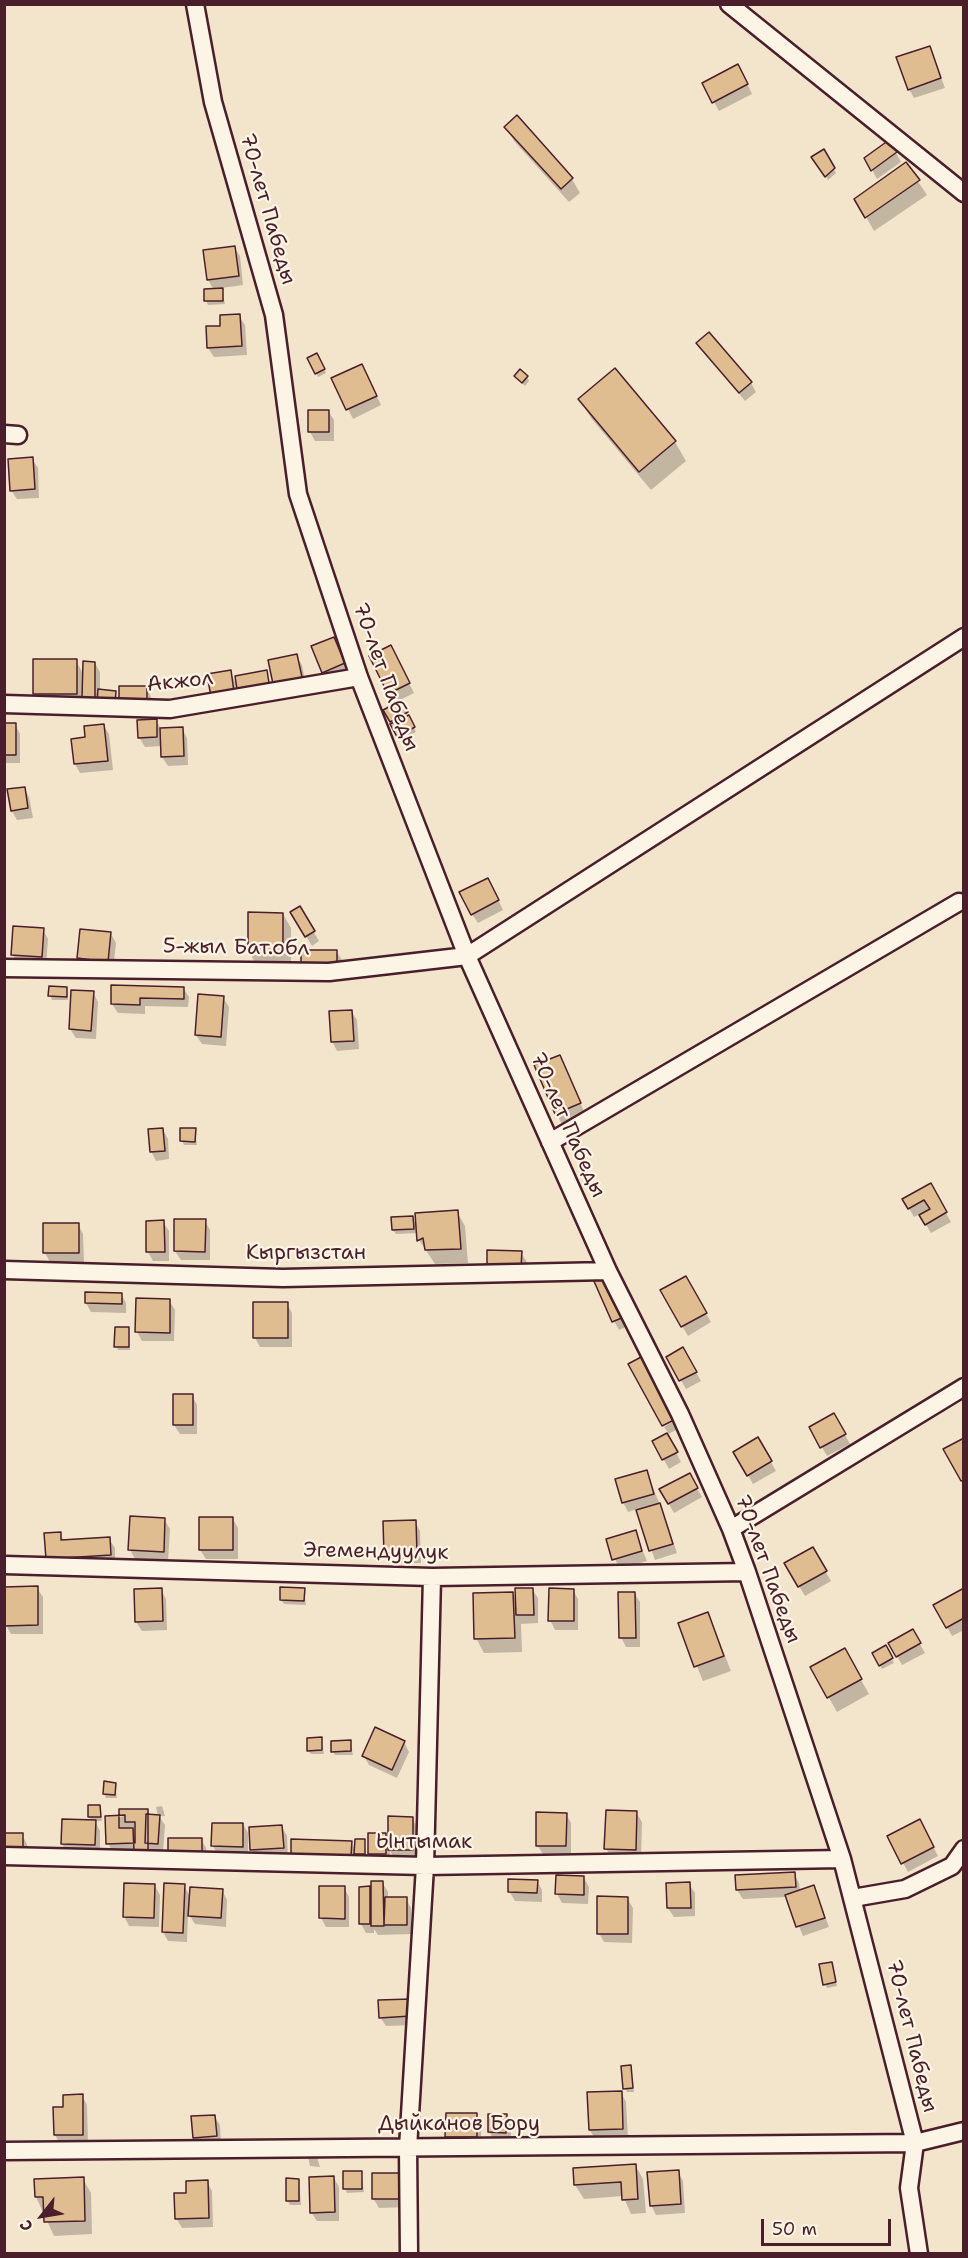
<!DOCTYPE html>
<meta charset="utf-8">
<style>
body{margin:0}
#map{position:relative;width:968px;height:2258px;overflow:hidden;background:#f3e4cc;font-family:"Shantell Sans",sans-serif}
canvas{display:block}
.frame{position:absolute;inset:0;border:6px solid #4a1f2b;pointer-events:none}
.north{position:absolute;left:12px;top:2186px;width:60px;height:60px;-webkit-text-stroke:4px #fcf5e5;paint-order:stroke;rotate:239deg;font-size:16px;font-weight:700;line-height:24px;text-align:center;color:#4a1f2b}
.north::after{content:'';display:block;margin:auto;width:21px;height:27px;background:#4a1f2b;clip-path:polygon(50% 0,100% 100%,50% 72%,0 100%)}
.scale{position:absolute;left:761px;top:2219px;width:130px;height:27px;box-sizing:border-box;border:3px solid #4a1f2b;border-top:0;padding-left:8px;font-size:18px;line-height:21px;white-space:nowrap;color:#4a1f2b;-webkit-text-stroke:4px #fcf5e5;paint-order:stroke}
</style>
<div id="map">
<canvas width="968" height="2258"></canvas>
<div class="frame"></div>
<div class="north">С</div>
<div class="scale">50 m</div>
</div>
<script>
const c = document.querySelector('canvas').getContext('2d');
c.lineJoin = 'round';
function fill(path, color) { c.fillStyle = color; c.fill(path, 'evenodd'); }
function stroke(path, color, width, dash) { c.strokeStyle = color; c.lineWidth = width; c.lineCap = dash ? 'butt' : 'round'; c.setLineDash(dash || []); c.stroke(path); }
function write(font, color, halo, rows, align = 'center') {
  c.font = font + ' "Shantell Sans",sans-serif'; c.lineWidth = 4.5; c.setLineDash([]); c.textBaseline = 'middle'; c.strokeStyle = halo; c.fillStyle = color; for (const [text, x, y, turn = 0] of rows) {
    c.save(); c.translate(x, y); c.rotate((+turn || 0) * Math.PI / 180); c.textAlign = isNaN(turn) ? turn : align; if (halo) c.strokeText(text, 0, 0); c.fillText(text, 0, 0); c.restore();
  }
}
const shadow = new Path2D(`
 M929 47 945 88 914 98 909 89Z
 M743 75 752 94 719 111 704 84Z
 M506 127 572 179 580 193 569 202 514 141Z
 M824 151 836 173 828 180 813 157Z
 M896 153 901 162 877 179 866 158Z
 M906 164 927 195 874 231 856 199Z
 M234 247 240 256 243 285 221 288 225 304 208 305 206 301 214 290 208 280Z
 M239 316 245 325 247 355 214 357 208 348 222 327Z
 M698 343 751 383 756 392 745 401Z
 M317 355 326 373 318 377 309 359Z
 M367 375 381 405 353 419 333 379Z
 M515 376 527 377 529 381 525 386Z
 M580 400 675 442 686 461 651 490 591 418Z
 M328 411 334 420V441H315L310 432Z
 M32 459 38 468 39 498 17 499 11 490Z
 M333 639 349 673 328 681 323 672Z
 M296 656 302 665 306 686 275 683Z
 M395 656 414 693 400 700 416 732 400 740 385 711 396 705 371 657Z
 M76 661 84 675 95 663 100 672V691L115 692 117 707 43 708 35 693Z
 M230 672 237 685 266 672 273 692 244 698 236 684 239 702 218 705Z
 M146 687 151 697V712H126Z
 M156 720 161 729 182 728 187 738 188 765 168 766 162 757V746L145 747 139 737Z
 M4 724H15L20 734V763H4Z
 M103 725 109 734 113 770 80 773 75 764 87 738Z
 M24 788 29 797 33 818 17 820 12 811Z
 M493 889 503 910 478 923 472 914Z
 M300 908 319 941 312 946 292 913Z
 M283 914 291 928V966H257L249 952Z
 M43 930 48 939 46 966 18 964 13 955Z
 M111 934 116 943 113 970 84 967 78 958Z
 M336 951 342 960V975H308Z
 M66 988 68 1000H52L50 995Z
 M183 988 189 997 188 1007 145 1006V1014L118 1013 112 1004Z
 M93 992 98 1002 96 1039 76 1038 70 1029Z
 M223 997 229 1007 226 1046 202 1044 196 1035Z
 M351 1011 357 1020 359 1049 337 1051 332 1041Z
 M559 1056 587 1118 564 1128 556 1113Z
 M163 1130 168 1139 169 1159 156 1161 151 1151Z
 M195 1130 197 1145H184L182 1141Z
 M930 1185 951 1222 931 1233 920 1214 914 1217 904 1200Z
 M457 1212 465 1226 468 1263 435 1264 419 1240 418 1233 396 1234 393 1230 412 1218 418 1227Z
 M205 1221 210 1230V1260H181L175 1251Z
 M163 1222 169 1231V1261H153L148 1252Z
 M78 1224 83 1234 84 1262H50L45 1253Z
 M521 1253 527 1262 526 1277 494 1276Z
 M604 1276 628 1326 619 1330 614 1321Z
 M685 1278 711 1322 688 1336 662 1291Z
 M121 1294 126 1303V1313L91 1312 86 1303Z
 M169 1300 175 1310 174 1341H142L137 1332Z
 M287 1304 292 1313V1347H260L255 1338Z
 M128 1329 130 1350H118L116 1346Z
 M683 1349 701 1381 686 1389 668 1357Z
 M192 1395 197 1405V1434H180L174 1425Z
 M834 1415 850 1444 827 1456 811 1428Z
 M677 1419 681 1427 667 1435 681 1462 669 1469 654 1442 669 1434 664 1427Z
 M758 1439 776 1471 753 1484 735 1452Z
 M646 1472 664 1514 677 1553 655 1560 637 1509 628 1512 623 1502Z
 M689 1475 702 1497 674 1513 661 1490Z
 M164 1519 170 1529 168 1561 135 1559 130 1550Z
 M233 1519 238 1528V1559H206L200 1550Z
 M415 1522 420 1531 421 1563 391 1564 386 1555Z
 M635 1532 647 1561 619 1569 608 1540Z
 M60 1533 64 1541 109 1539 115 1548V1564L52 1568Z
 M812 1549 831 1581 805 1596 786 1564Z
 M37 1588 43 1597V1634H11L6 1625Z
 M532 1589 538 1598V1623L521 1624 522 1652 484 1653 476 1638 513 1594 517 1602Z
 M161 1590 166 1599 167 1630 142 1631 136 1622Z
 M304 1590 306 1605 284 1604 281 1600Z
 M573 1590 578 1599V1630H555L550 1620Z
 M964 1590V1630L952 1636 935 1605Z
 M634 1593 640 1602V1647H626L621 1637Z
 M708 1613 731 1671 703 1681 679 1623Z
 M912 1631 925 1653 902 1665 890 1644Z
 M885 1647 894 1663 882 1669 874 1654Z
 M844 1650 869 1694 837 1712 812 1668Z
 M321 1739 324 1754H311L308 1750Z
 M350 1741 353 1755H335L333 1751Z
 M404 1742 409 1752 397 1778 369 1765 364 1756Z
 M115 1784 117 1798H106L104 1794Z
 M99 1806 102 1821H95L100 1831V1854L68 1853 62 1844 92 1821 89 1817Z
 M162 1806 165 1816H159L165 1825 163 1852 113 1853 108 1843 120 1817 147 1810 151 1816H158L156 1807Z
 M636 1812 642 1822 641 1859 611 1858 606 1848Z
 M566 1814 571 1823V1855L543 1854 537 1845Z
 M412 1818 417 1827 418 1859H395L390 1851V1863H375L370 1854 385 1834 390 1842Z
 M243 1824 248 1833V1855H218L213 1846Z
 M282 1827 287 1836 288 1857 257 1858 252 1849Z
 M925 1830 938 1856 908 1872 889 1837Z
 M22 1835 27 1844V1859L4 1853Z
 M201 1839 206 1848 207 1861 175 1862Z
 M364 1840 366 1858 298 1863 292 1853 351 1843 356 1851Z
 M794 1874 799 1883 800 1891 814 1887 829 1927 803 1936 787 1897 743 1899 737 1890Z
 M584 1878 589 1887 588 1904 562 1903 557 1894Z
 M537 1881 542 1890V1902L515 1901 509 1891Z
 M382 1882 388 1892V1899H406L411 1908V1934L378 1935 374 1929V1933H366L361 1924 369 1888 373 1895Z
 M689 1884 695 1893V1916L674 1917 668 1908Z
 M155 1886 160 1895 159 1927 129 1926 124 1916Z
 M184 1886 191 1898 222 1890 227 1900 226 1927 195 1924 188 1913 187 1942 168 1941 163 1932Z
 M344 1887 349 1897V1927H326L321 1918Z
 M627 1898 633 1908 632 1943 604 1942 599 1933Z
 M831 1963 837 1986 827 1988 825 1984Z
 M410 2001 416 2025 386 2026 380 2017Z
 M630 2067 634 2092H627L625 2088Z
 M621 2092 626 2102 628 2138 595 2139 590 2130Z
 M82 2096 87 2105 88 2144H60L55 2135 65 2108Z
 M476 2114 481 2124V2146H452L447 2136Z
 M214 2116 220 2125 221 2145 200 2147 194 2138Z
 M506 2116 511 2125V2141H495L489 2132Z
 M308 2157H317L320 2167 310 2166Z
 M635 2165 643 2179 646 2213 631 2214 623 2196 584 2199 575 2185Z
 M361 2172 364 2192 347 2193 345 2188Z
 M678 2172 683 2181 685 2213 656 2215 651 2205Z
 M334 2178 339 2187V2221H317L311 2212Z
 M83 2179 91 2193 92 2234 54 2236 36 2197V2180Z
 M299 2180 301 2205H290L287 2200Z
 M207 2182 212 2191 213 2227 182 2228 176 2218 188 2194Z
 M407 2184V2207L379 2208 373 2198Z`);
const building = new Path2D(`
 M930 46 941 78 908 90 896 57Z
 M738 64 748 84 712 103 702 83Z
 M517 115 573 178 561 189 504 127Z
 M889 140 897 152 871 171 864 158Z
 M824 149 835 168 825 177 811 157Z
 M906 162 920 180 865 218 854 199Z
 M235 246 239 276 207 280 203 250Z
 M223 288V301H204V289Z
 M240 314 242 346 207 348 206 326H220V315Z
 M709 332 752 382 739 393 696 343Z
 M317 353 325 369 315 374 307 358Z
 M362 364 377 396 346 410 331 378Z
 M615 368 676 441 639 472 578 399Z
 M520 369 528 376 522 383 514 376Z
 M308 410H329V432H308Z
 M33 457 35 489 10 491 8 459Z
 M334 637 345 663 322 673 311 646Z
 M391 645 410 683 388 694 369 656Z
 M297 654 302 677 273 684 268 660Z
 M33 659H77V694H33Z
 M83 661 95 662V698H82Z
 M231 670 234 692 211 697 207 674Z
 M267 670 269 683 237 689 235 676Z
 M119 686H147V703H119Z
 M98 689 116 691 115 704 97 702Z
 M402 700 408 712 390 722 383 710Z
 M409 715 415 727 397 737 390 724Z
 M157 719V737L138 738 137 720Z
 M4 723H16V755H4Z
 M104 724 108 761 74 764 71 739 85 737 84 726Z
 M183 727 184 756 161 757 160 728Z
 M25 787 28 808 11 811 7 789Z
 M488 878 499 900 471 915 459 892Z
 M300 906 315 931 305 937 290 912Z
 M248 912 283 913V953L248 952Z
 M13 926 44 928 42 957 11 955Z
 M80 929 111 932 108 962 77 958Z
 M301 950H337V966H301Z
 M111 985 184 987V999L140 998V1005L111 1004Z
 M49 986 67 987V997L48 996Z
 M71 990 94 991 91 1031 69 1029Z
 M198 994 224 996 221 1037 195 1035Z
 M352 1010 354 1041 331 1042 329 1011Z
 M560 1055 581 1103 555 1114 534 1065Z
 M163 1128 165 1151 150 1152 148 1129Z
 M180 1128H196L195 1142 180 1141Z
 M931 1183 947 1212 925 1225 919 1215 930 1209 924 1200 908 1209 902 1199Z
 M458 1210 461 1249 425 1250 423 1238 417 1241 415 1213Z
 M413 1216 414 1229 392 1230 391 1217Z
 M174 1219H206L205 1252 174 1251Z
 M164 1220 165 1252H146V1221Z
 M43 1223H79V1253H43Z
 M487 1250 522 1251 521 1268 487 1267Z
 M605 1274 624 1317 612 1322 593 1279Z
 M686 1276 707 1313 681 1327 660 1290Z
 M85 1292 122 1293V1304L85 1303Z
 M136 1298 170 1299V1333L135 1332Z
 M253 1302H288V1338H253Z
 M115 1327H129V1347H114Z
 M683 1347 697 1372 679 1381 666 1357Z
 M643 1356 678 1418 662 1426 628 1364Z
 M173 1394H193V1425H173Z
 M834 1413 846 1434 820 1448 809 1427Z
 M667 1433 678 1452 662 1460 652 1441Z
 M758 1437 772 1461 747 1476 733 1452Z
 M964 1438V1480L961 1481 943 1449Z
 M647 1470 654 1494 622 1503 615 1479Z
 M690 1473 698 1488 668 1504 659 1489Z
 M660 1503 673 1544 649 1551 636 1510Z
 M130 1516 165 1518 164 1552 128 1550Z
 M199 1517H233V1550H199Z
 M416 1520 417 1554 384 1555 383 1521Z
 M636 1530 642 1551 612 1560 606 1539Z
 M61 1532V1540L110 1537 111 1555 46 1559 44 1533Z
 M813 1547 827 1571 798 1587 784 1563Z
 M38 1586V1625L4 1626V1587Z
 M280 1587 305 1588 304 1601 280 1600Z
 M162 1588 163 1621 135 1622 134 1589Z
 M515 1588H533L534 1615H516Z
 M549 1588 574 1589V1621H548Z
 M964 1588V1618L946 1628 933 1605Z
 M513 1592 515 1638 474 1639 473 1593Z
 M618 1592H635L636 1638H619Z
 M708 1612 724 1656 694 1667 678 1623Z
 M913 1629 921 1643 896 1657 888 1643Z
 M886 1645 893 1658 879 1666 872 1653Z
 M845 1648 862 1679 827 1698 810 1667Z
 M375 1727 405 1741 392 1770 362 1756Z
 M322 1737V1750L307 1751V1738Z
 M351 1740V1751L331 1752V1741Z
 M104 1781 116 1783 115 1795 103 1794Z
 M88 1805H100L101 1817H88Z
 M119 1809H148V1851H134L133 1828H119Z
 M606 1810 637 1811 636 1850 604 1849Z
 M536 1812 567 1813 566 1846H536Z
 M146 1814 160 1815 158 1844 145 1843Z
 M125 1815V1822H135V1843L106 1844 105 1816Z
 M388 1816 413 1817V1850H388Z
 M62 1819 96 1820 95 1845 61 1844Z
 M920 1819 934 1847 901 1864 887 1836Z
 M212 1823H243V1847L211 1846Z
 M282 1825 284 1848 250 1850 249 1827Z
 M4 1833H23V1850H4Z
 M368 1833H386V1854H368Z
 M168 1838H202V1853H168Z
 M291 1839 352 1841 351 1856 291 1854Z
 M355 1839H365V1854H354Z
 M795 1872 796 1887 736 1890 735 1875Z
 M556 1875 584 1876V1895L555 1894Z
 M508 1879 538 1880 537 1893 508 1892Z
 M371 1881H383L384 1926H371Z
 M690 1882 691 1908H667L666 1883Z
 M124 1883 155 1884 154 1918 123 1917Z
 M164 1883 185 1884 183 1933 162 1932Z
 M814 1885 825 1918 796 1927 785 1895Z
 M319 1886H345V1919L319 1918Z
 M370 1886V1924H359V1887Z
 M190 1887 223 1889 221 1918 188 1916Z
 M597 1896 628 1897V1934H597Z
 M385 1897H407V1925H384Z
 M832 1962 836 1982 823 1985 819 1964Z
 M411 1999V2016L379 2018 378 2000Z
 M631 2065 633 2088 623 2089 621 2066Z
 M622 2091 623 2129 589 2130 587 2092Z
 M83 2094V2135H54L53 2107H63V2095Z
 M446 2113H477V2137H445Z
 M488 2114H507L506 2133 488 2132Z
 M215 2115 217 2136 193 2138 191 2116Z
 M636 2164 638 2199 622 2200 621 2182 574 2185 573 2168Z
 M679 2170 681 2204 650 2206 647 2172Z
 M343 2171H362V2189H343Z
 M372 2173H403V2199H372Z
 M334 2176 335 2212 310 2213 309 2177Z
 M84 2177 85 2221 44 2222 43 2197H35L34 2179Z
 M286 2178 299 2179V2201H286Z
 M208 2180 209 2218 175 2219 174 2193H186V2181Z`);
const minor = new Path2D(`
 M195 4 213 102 274 315 298 494 359 677 467 956 608 1271 680 1414 731 1529 747 1572 842 1859 915 2143 909 2188 919 2254
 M729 4 964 193
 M4 434 18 435
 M4 704 170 709 359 677
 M4 968 329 972 467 956 964 637
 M550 1142 959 902
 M4 1270 283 1278 608 1271
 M731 1529 964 1387
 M4 1565 432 1577 747 1572
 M4 1856 425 1866 842 1859
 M853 1898 905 1889 952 1866 964 1849
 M4 2151 915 2143 964 2131
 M409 2254 408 2148 425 1866 432 1577`);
const streetNames = [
 ["70-лет Пабеды",267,209,74],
 ["70-лет Пабеды",385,677,70],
 ["Акжол",180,682,-6],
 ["5-жыл Бат.обл",236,948,1],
 ["70-лет Пабеды",567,1125,66],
 ["Кыргызстан",306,1254],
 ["Эгемендуулук",376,1552,1],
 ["70-лет Пабеды",767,1569,70],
 ["Ынтымак",424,1843],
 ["70-лет Пабеды",911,2036,76],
 ["Дыйканов Бору",459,2125]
];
fill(shadow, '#0003');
fill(building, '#dfbd91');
stroke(building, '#4a1f2b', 1.5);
stroke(minor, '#4a1f2b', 21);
stroke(minor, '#fcf5e5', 16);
write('21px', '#4a1f2b', '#fcf5e5', streetNames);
</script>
